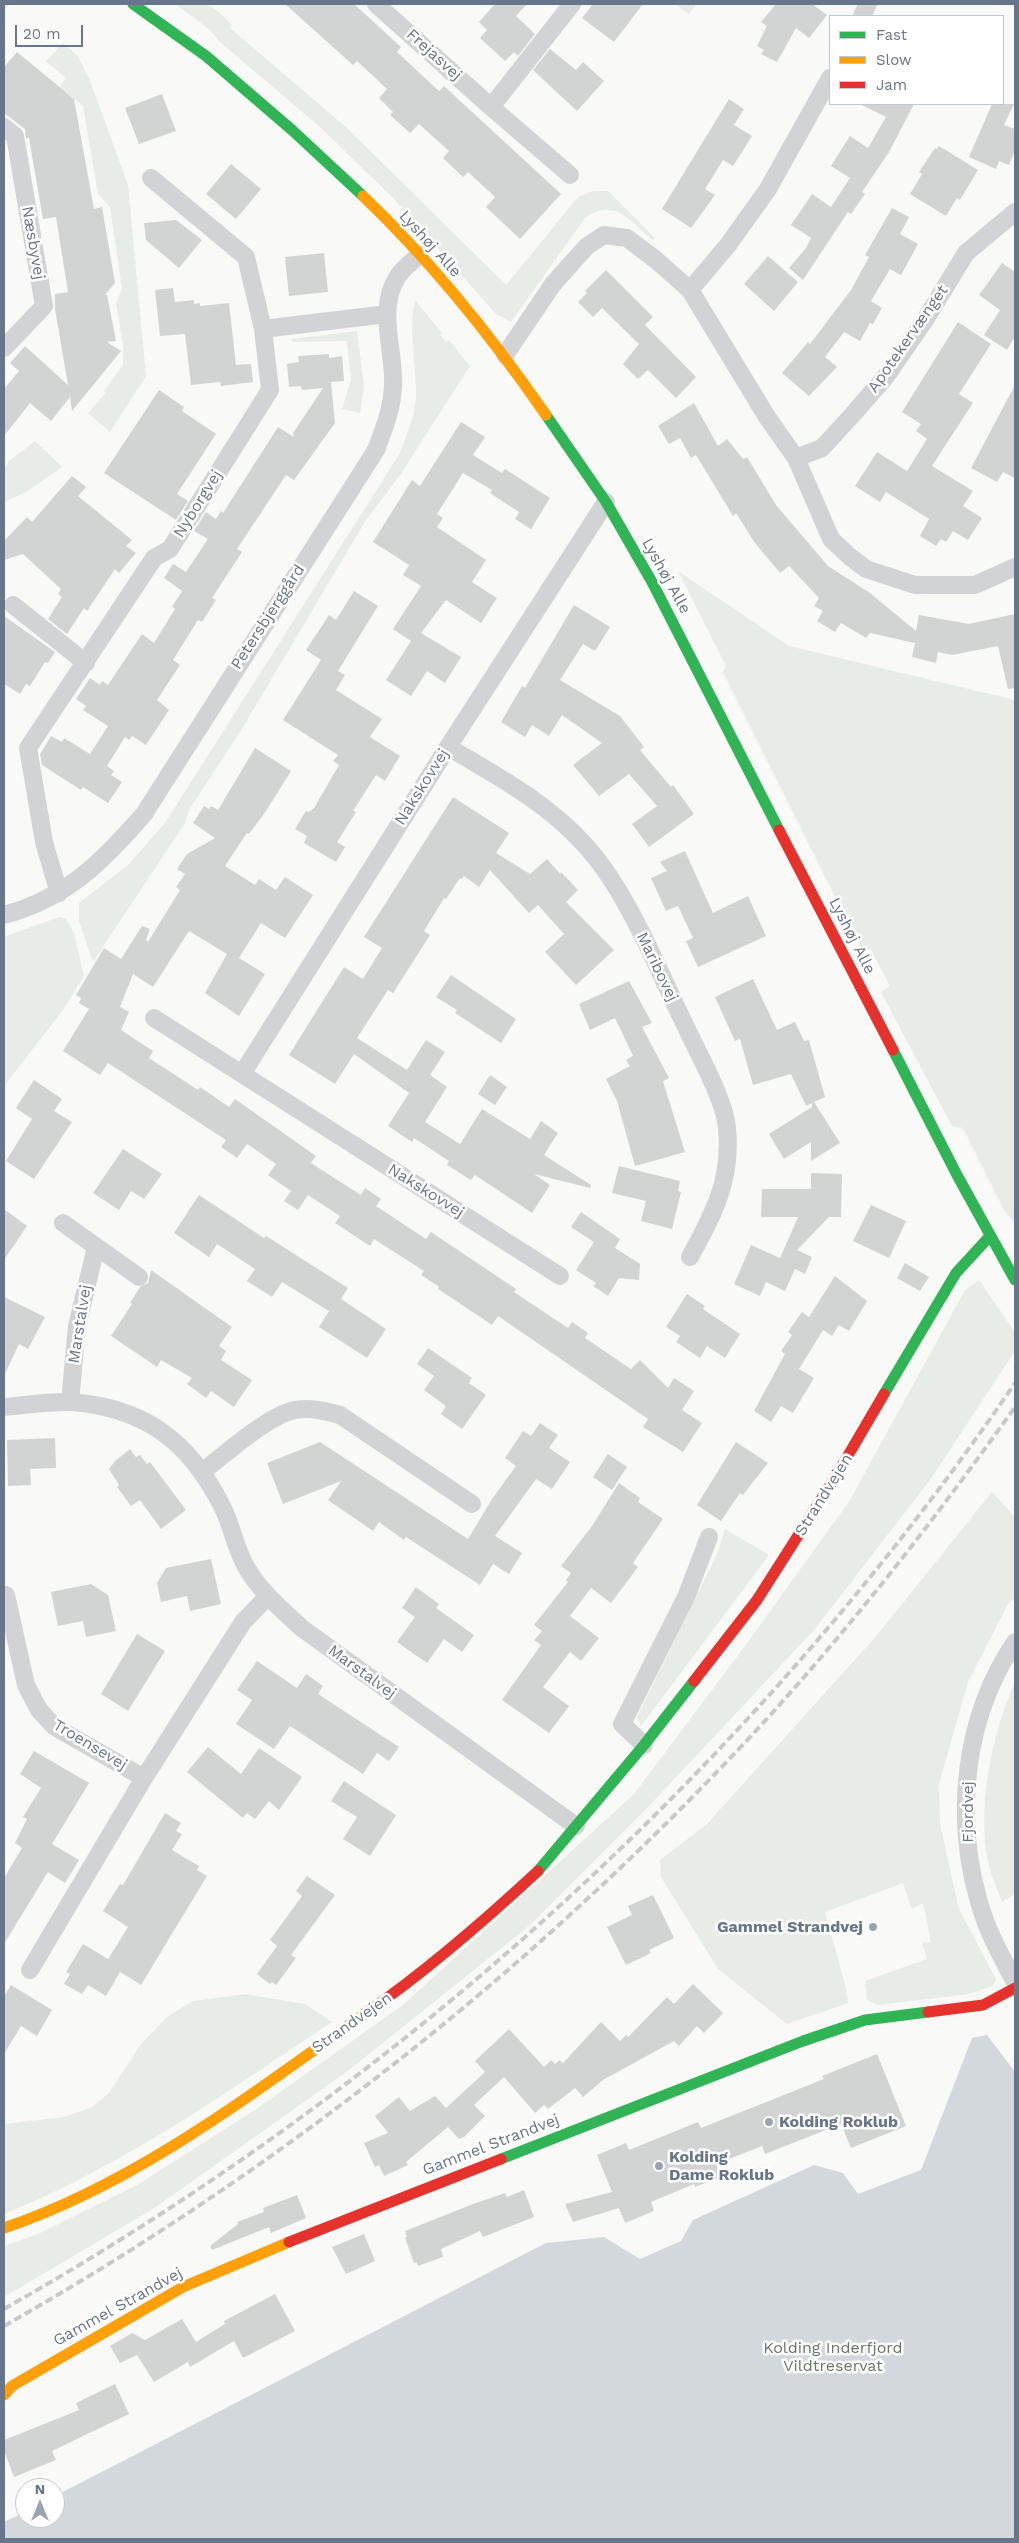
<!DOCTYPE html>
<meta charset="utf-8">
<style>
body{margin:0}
#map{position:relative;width:1019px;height:2543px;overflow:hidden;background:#f9f9f8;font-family:"Work Sans",sans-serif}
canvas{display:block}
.frame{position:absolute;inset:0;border:5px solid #67768a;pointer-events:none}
.legend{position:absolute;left:829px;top:15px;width:175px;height:90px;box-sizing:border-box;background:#fff;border:1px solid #c2c8d0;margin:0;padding:6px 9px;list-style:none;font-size:15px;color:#67768a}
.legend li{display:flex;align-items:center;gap:10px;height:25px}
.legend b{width:25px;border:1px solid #c2c8d0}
.north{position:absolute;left:15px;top:2478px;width:50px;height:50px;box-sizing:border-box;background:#fff;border:1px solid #c2c8d0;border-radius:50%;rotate:0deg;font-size:14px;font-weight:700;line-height:20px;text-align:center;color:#67768a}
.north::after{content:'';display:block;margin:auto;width:18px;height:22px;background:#9aa4b0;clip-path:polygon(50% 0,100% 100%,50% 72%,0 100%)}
.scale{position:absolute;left:15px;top:25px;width:68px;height:22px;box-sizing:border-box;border:2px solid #67768a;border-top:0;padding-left:6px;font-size:15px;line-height:18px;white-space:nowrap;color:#67768a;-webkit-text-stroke:4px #fff;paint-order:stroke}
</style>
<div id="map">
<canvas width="1019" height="2543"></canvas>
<div class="frame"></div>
<ul class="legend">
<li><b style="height:6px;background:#30b455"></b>Fast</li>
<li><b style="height:6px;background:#ff9f0a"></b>Slow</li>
<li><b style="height:6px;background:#e5322d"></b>Jam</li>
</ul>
<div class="north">N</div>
<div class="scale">20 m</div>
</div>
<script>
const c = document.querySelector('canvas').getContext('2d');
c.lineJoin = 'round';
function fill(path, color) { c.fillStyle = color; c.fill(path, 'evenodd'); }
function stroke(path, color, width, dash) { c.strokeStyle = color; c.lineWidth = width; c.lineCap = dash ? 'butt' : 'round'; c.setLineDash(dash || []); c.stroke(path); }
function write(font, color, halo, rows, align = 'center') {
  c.font = font + ' "Work Sans",sans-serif'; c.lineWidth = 5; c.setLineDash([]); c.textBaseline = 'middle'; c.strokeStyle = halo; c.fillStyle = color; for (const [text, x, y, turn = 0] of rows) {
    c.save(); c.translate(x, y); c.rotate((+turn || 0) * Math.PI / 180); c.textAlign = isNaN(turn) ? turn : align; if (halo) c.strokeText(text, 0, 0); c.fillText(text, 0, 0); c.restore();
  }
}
const green = new Path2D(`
 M175 4C210 4 208 0 232 25L230 28 347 128 506 285 578 197 593 191H608L655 238 652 240C630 221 615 197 585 218L511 322 496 314 392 197 320 127 220 42 210 30Z
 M675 4H696L689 14Z
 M63 43 77 55 89 78 128 185 146 376 110 432 88 413 106 393 104 391 123 365V344L116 303 122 289 110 207 98 194 83 106 60 87 66 78 46 61Z
 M415 300 442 333 440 335 446 342 449 340 470 366 400 475 366 520 240 732 189 810 185 823 93 962 79 921V903L128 865 165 823 400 453C407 434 416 414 416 393 416 361 408 332 415 300Z
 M357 331 364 387 360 413 342 409 351 380 347 341 293 342 291 339Z
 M35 441 62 467 26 492 4 502V468L9 461Z
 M678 571 789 646 1015 700V1223L1005 1212 963 1128 952 1126 881 992 890 986 871 950 861 949 723 672 726 666Z
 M59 917 66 919 74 933 84 976 63 1010 4 1086V937Z
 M979 1280 1015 1332V1351L930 1480 814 1630 650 1805 530 1925 349 2070 156 2207 4 2297V2246L38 2234 137 2185 255 2110 403 2005 634 1794 748 1642 850 1500 965 1290Z
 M992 1492 1015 1517V1598L1008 1604 968 1682 939 1784 940 1824 959 1909 996 1979 993 1986 969 1994 878 2005 867 2000 865 1981 927 1959 922 1943 931 1942 923 1903 912 1909 903 1883 825 1912 846 1988 848 2003 787 2024 718 1969 661 1877 660 1860 706 1825 878 1634Z
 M725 1529 769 1555 641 1726 637 1717 718 1552Z
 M1015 1683V1894L1002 1902C998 1890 992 1878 989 1866 976 1811 991 1734 1015 1683Z
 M246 1994 305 2004 332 2022C227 2092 121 2167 4 2214V2124L64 2117 92 2107 109 2093 141 2044 167 2017 193 2001Z`);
const water = new Path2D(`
 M987 2035 1015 2072V2539H4V2522L25 2512V2518H55V2496L546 2243 604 2237 640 2259 681 2241 693 2220 814 2165 843 2173 858 2194 921 2170 972 2038Z`);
const building = new Path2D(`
 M285 4H354L401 47 397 52 439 91 444 86 561 194 520 239 486 207 495 197 468 172 463 177 443 158 449 151 419 124 410 133 390 115 393 112 379 98 387 89 357 61 353 65Z
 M495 4H527L516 16 535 34 518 56 514 52 505 61 480 38 487 30 479 22Z
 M593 4H643L614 42 582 18Z
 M776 4H812L827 15 809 38 796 28 777 62 761 54 764 50 757 46 767 26 761 22Z
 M550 49 576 70 583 62 604 81 577 111 533 70Z
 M17 52 74 99 94 209 102 207 115 283 105 295H107L116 341 107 342 121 351 72 411 70 397 51 421 30 403 4 436V389L19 371 10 363 25 346 68 385 55 309V294L68 292 56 217 43 219 29 138H26L25 129 4 113V67Z
 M162 94 176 131 139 144 125 108Z
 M729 99 744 109 734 125 752 136 733 166 723 160 705 189 715 195 691 228 662 209Z
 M860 104H914L889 152 862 192 865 194 851 214 848 212 803 280 789 268 806 248 811 238 791 225 812 194 831 207 850 178 831 166 850 136 868 148 886 117Z
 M992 104H1014L1004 125 1015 129V150L1009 165 999 161 996 169 969 157Z
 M939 146 978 170 960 200 957 198 946 216 910 194 922 174 919 172 935 148 937 149Z
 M231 164 261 189 236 219 206 194Z
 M892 208 909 217 900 234 918 244 901 275 890 269 871 301 882 308 873 324 870 323 860 341 844 332 825 357 837 367 809 396 782 373 808 342 810 344 851 290 869 257 865 255Z
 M176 220 202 240 179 268 146 240 144 223Z
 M324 253 328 292 289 296 285 257Z
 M768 256 798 282 774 311 744 284Z
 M1002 263 1015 272V337L1007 350 984 335 1000 310 979 295Z
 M606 270 653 317 645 325 696 377 676 398 648 370 638 379 623 364 639 344 602 308 593 317 578 302 587 293 585 291Z
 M173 288 175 302 194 300V304L200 303V306L229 303 236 365 251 364 253 382 221 386 220 382 191 385 185 334 160 336 155 290Z
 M958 322 991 344 959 394 973 403 932 466 973 491 963 506 982 518 968 540 953 531 946 542 941 539 936 546 920 536 929 519 886 492 880 502 855 486 877 452 907 471 927 439 916 431 921 424 902 412Z
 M329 354V358L342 356 344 381 331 382 335 423 294 480 286 475 237 549 242 552 212 598 216 600 202 622 198 620 173 660 180 665 157 700 169 710 146 745 132 736 129 740 125 737 107 766 114 771 111 775 122 782 108 803 83 787 81 790 42 765 40 754 51 736 62 742 64 738 90 754 108 726 83 710 86 706 76 699 90 678 100 685 102 681 108 685 142 634 154 643 175 609 172 607 182 591 164 578 173 564 186 572 208 539 194 531 206 512 216 519 221 511 223 513 278 427 294 437 293 433 323 388 302 390 301 386 289 387 287 364 299 362 298 356Z
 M1015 385V478L1003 472 997 482 971 468Z
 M159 390 184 407 182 411 216 434 177 494 188 501 176 520 104 473Z
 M694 403 718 446 727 439 743 459 747 457 776 505 828 566 870 593 916 631 919 615 969 624 1015 614V688L1008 689 998 646 952 655 938 652 936 663 912 657 915 643 870 633 866 638 841 623 835 632 817 621 823 611 814 606 819 598 789 566 780 573 755 543 736 513 733 516 696 455 691 458 680 438 669 444 658 426Z
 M461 422 485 437 473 455 502 473 505 469 550 498 531 529 515 519 519 512 490 493 492 490 463 473 437 514 443 518 437 527 486 560 472 582 497 598 481 623 446 600 421 633 461 657 445 683 427 671 411 696 386 680 411 641 393 629 421 586 403 575 409 565 373 542 412 480 420 486Z
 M72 476 86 487 78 496 132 540 126 546 136 553 119 573 115 569 87 611 84 608 67 634 48 619 62 597 58 594 61 589 23 554 4 560V541L27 517 32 522Z
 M354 591 378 606 338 671 345 675 336 690 382 719 370 737 400 756 385 781 376 775 353 811 356 812 337 842 345 847 336 862 304 843 307 836 295 829 306 811 309 812 314 808 339 765 333 761 338 755 283 720 321 660 306 650 329 615 336 620Z
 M574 605 610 627 595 651 583 644 560 680 620 716 644 747 640 750 671 787 673 785 694 814 649 847 632 824 657 806 629 774 599 796 573 765 602 743 562 715 549 736 532 725 525 737 501 722 522 686 525 688Z
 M4 616 55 652 48 663 45 662 30 686 26 684 20 694 4 684Z
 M255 748 291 771 266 811 249 834 247 833 225 866 255 885 259 879 276 890 285 877 313 895 285 938 261 923 239 958 265 974 239 1016 205 993 227 954 189 931 153 987 133 974 120 1007 129 1012 121 1030 153 1051 149 1058 198 1090 200 1087 229 1107 235 1099 316 1156 311 1163 361 1195 365 1188 381 1199 376 1206 426 1239 431 1232 516 1289 514 1292 568 1328 572 1322 588 1333 585 1338 631 1369 640 1360 668 1388 674 1378 694 1391 682 1410 702 1423 683 1452 643 1427 648 1419 498 1316 492 1325 438 1289 439 1287 421 1275 424 1271 374 1239 370 1246 335 1223 340 1216 308 1195 298 1210 284 1201 291 1191 268 1175 276 1164 247 1144 237 1158 221 1147 226 1140 108 1063 100 1075 63 1051 89 1009 79 1003 81 998 76 995 104 948 121 959 142 926 150 929 146 940 148 942 180 890 176 887 185 874 177 869 187 854 215 838 193 823 204 806 209 809 211 806 218 810Z
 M453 797 509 833 496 853 530 874 547 859 560 874 561 872 578 890 566 902 614 950 576 985 545 952 564 934 538 905 529 913 490 870 479 887 464 876 462 879 460 878 446 899 444 898 424 931 430 935 393 993 388 990 357 1038 407 1070 426 1040 445 1052 430 1075 447 1087 425 1122 460 1144 482 1109 530 1139 541 1121 558 1133 544 1155 591 1185 590 1188 534 1174 550 1185 532 1213 475 1175 471 1180 447 1165 449 1161 414 1138 412 1142 388 1126 409 1093 354 1054 335 1084 289 1055 344 967 363 979 382 948 364 937Z
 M685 851 713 913 748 896 766 936 698 967 686 941 693 938 678 906 666 911 651 878 667 871 660 862Z
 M451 975 516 1019 501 1043 455 1013 457 1010 436 997Z
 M753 979 777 1030 795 1022 804 1041 809 1040 825 1097 814 1102 840 1143 811 1161V1142L784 1159 769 1134 812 1107V1103L806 1106 791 1074 753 1085 740 1039 735 1041 715 997Z
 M629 981 652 1023 642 1027 669 1078 663 1081 685 1152 635 1166 617 1101 606 1079 630 1066 626 1060 633 1056 615 1018 590 1030 579 1004Z
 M490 1075 507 1087 495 1105 478 1094Z
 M34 1080 62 1099 54 1111 72 1122 34 1179 6 1161 32 1119 16 1108Z
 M123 1149 162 1174 144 1199 131 1191 119 1210 93 1193Z
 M619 1166 680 1181 678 1191 681 1192 672 1229 641 1221 646 1201 612 1193Z
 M811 1173 842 1174 841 1217H829L797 1250 812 1257 805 1274 795 1269 785 1291 766 1282 760 1296 734 1284 751 1245 780 1258 798 1217H761L762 1189H811Z
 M199 1195 264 1238 266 1236 348 1288 341 1299 386 1329 367 1358 319 1327 329 1311 282 1282 272 1297 247 1281 255 1269 217 1244 209 1257 174 1233Z
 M871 1205 906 1221 889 1258 853 1241Z
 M4 1209 27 1226 4 1260Z
 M581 1212 620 1239 615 1248 640 1264 639 1280 619 1278 608 1296 593 1286 596 1283 576 1270 594 1242 571 1227Z
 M905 1263 929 1277 920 1291 897 1278Z
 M151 1270 232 1327 219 1346 226 1351 221 1360 252 1380 234 1407 211 1391 206 1398 187 1384 192 1378 161 1360 157 1367 111 1336 132 1304 130 1303 140 1287 148 1283Z
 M835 1276 867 1301 849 1331 839 1325 832 1336 823 1330 799 1369 814 1378 793 1413 781 1406 771 1422 754 1411 785 1354 781 1351 792 1335 788 1332 802 1312 809 1317Z
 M687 1294 705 1306 703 1309 740 1334 725 1358 707 1346 700 1358 676 1342 680 1336 666 1327Z
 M4 1297 45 1317 28 1349 19 1344 4 1376Z
 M428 1348 472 1378 469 1383 486 1395 462 1429 441 1414 446 1406 424 1390 434 1376 417 1364Z
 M540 1423 558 1435 549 1448 570 1462 552 1489 536 1479 495 1536 522 1553 509 1574 493 1564 480 1585 406 1537 404 1540 379 1522 373 1531 328 1500 341 1481 283 1504 267 1463 320 1442 468 1539 492 1499 516 1466 505 1458 523 1431 531 1436Z
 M55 1438 56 1468 30 1469 31 1485 8 1486 7 1440Z
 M736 1442 768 1463 743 1495 740 1493 721 1521 697 1505Z
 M130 1449 136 1457 140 1455 147 1464 150 1462 186 1510 161 1529 140 1500 131 1506 117 1487 119 1485 109 1469 115 1461Z
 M608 1454 627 1467 612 1490 593 1477Z
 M619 1483 640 1498 638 1502 663 1519 633 1563 638 1567 611 1603 591 1588 570 1616 599 1638 581 1661 570 1652 543 1687 569 1706 549 1733 502 1700 541 1645 534 1640 542 1631 534 1625 568 1582 566 1580 571 1573 561 1566 592 1526Z
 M211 1559 221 1604 190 1611 187 1596 161 1602 157 1583 166 1568Z
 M91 1584 108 1595 116 1631 86 1637 83 1621 58 1626 51 1592Z
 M416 1587 439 1604 436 1608 474 1635 462 1652 444 1639 427 1663 397 1642 415 1617 402 1608Z
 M137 1634 165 1651 128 1711 101 1694Z
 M257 1661 297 1688 306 1674 323 1686 318 1694 399 1747 389 1761 377 1753 363 1774 290 1726 274 1749 236 1724 252 1700 237 1690Z
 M208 1747 241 1774 259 1748 302 1777 279 1810 269 1801 255 1819 247 1813 243 1818 187 1772Z
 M34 1751 89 1783 52 1844 79 1860 65 1883 48 1872 4 1944V1878L22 1848 15 1843 27 1819 23 1817 41 1788 20 1774Z
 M344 1781 396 1815 370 1856 343 1839 357 1817 331 1801Z
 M165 1813 181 1823 176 1831 182 1834 172 1850 199 1866 197 1870 207 1876 141 1985 120 1972 106 1996 88 1985 82 1994 64 1984 70 1974 66 1972 83 1944 108 1959 128 1927 103 1911 120 1884 123 1885Z
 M307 1876 335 1895 291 1955 296 1958 276 1985 272 1982 270 1984 257 1974 277 1946 270 1940 302 1896 296 1891Z
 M653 1895 674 1938 649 1950 651 1953 626 1965 607 1927 632 1915 628 1906Z
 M693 1984 723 2013 704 2033 697 2026 679 2046 674 2041 603 2080 583 2097 575 2088 548 2109 544 2105 535 2113 504 2077 474 2105 485 2116 464 2137 459 2139 448 2127 406 2162 408 2165 384 2176 379 2165 375 2167 364 2143 388 2133 375 2116 399 2097 410 2111 435 2096 446 2108 485 2072 475 2061 509 2029 544 2067 551 2060 555 2064 560 2060 563 2063 601 2022 620 2041 626 2035 628 2037 667 1997 674 2004Z
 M11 1985 52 2010 37 2036 21 2026 4 2054V1996Z
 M877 2054 906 2126 851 2148 841 2124 765 2154 762 2146 716 2164 721 2177 695 2187 694 2184 651 2202 654 2211 625 2223 619 2208 573 2222 565 2204 612 2192 597 2155 626 2143 629 2150 698 2122 701 2128 824 2079 822 2076Z
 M524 2190 534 2217 483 2237 480 2231 441 2249 443 2257 418 2266 417 2262 414 2263 405 2238 407 2237 405 2231 473 2204 505 2193 507 2197Z
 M297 2195 306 2218 271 2233 269 2227 212 2250 210 2246 238 2224 237 2222 264 2212 263 2208Z
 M364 2234 375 2261 346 2274 332 2247Z
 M275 2294 295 2331 243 2358 234 2341 190 2367 188 2362 154 2382 137 2355 120 2363 110 2346 132 2333 145 2340 182 2319 196 2342 225 2324 224 2321Z
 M115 2384 129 2414 52 2451 56 2460 14 2477 4 2451V2440L79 2410 76 2403Z`);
const street = new Path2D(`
 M376 4 491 107
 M862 16 868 4
 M4 127 15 136 44 306 4 348
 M570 175 491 107 572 4
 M690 290 728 245 768 189 830 78
 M263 329 387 314
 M505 355 553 284 587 246 604 235 627 238 656 260 690 290 767 417 796 458 831 539 849 556 866 569 915 585H975L1015 567
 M796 458 822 448 855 412 887 375 925 320 966 253 1015 212
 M13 605 86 663
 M448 747C497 776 546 802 585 845 628 892 658 970 686 1027 698 1053 725 1101 727 1128 732 1180 714 1213 690 1257
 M59 893 44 842 28 748 154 558 170 549 270 390 263 329 246 257 151 178
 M4 915C67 898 102 862 144 814L376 450C384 429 392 409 393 386 395 350 376 309 398 276 403 268 413 261 420 254
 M154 1018 242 1074
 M63 1223 139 1277
 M560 1276 242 1074 448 747 606 502
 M70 1402 77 1326 96 1247
 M4 1407C26 1405 50 1401 72 1402 146 1408 190 1442 223 1508 231 1525 235 1544 243 1561 256 1588 281 1609 303 1629L576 1826
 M203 1471C227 1453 267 1416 295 1410 310 1407 326 1411 340 1415L472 1504
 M6 1595 26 1685 39 1710 55 1727 144 1778
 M1015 1642C964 1717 954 1816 979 1902 987 1931 1001 1956 1015 1982
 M644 1745 622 1724 686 1597 709 1537
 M30 1970 144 1778 243 1622 268 1596`);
const fast = new Path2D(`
 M133 4 206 56 292 130 363 196
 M546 415 606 502 652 582 779 830
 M893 1050 957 1175 1015 1280
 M884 1394 956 1273 990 1236
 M538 1871 644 1745 694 1681
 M501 2159 803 2041 865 2020 928 2012`);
const slow = new Path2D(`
 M363 196C432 262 492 337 546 415
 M4 2228C137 2183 253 2093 366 2013
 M4 2395 12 2386 183 2287 289 2242`);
const jam = new Path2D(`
 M779 830 893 1050
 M694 1681 757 1600 836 1476 884 1394
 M928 2012 983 2005 1015 1988
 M366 2013C428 1970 483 1922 538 1871
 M289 2242 501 2159`);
const rail = new Path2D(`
 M4 2309C404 2083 756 1762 1015 1383
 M4 2326C265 2178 504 1992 713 1776 824 1662 923 1536 1015 1407`);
const markers = [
 [873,1927,5,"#9aa4b0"],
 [769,2122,5,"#9aa4b0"],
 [659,2166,5,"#9aa4b0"]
];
const streetNames = [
 ["Frejasvej",434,55,42],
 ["Næsbyvej",33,243,80],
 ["Lyshøj Alle",430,244,48],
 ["Apotekervænget",908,339,-55],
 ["Nyborgvej",198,504,-58],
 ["Lyshøj Alle",666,576,61],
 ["Petersbjerggård",268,617,-57],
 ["Nakskovvej",422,787,-58],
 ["Lyshøj Alle",852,936,63],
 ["Maribovej",657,967,64],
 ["Nakskovvej",426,1191,32],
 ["Marstalvej",80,1324,-81],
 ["Strandvejen",824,1495,-58],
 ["Marstalvej",362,1672,36],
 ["Troensevej",90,1745,31],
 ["Fjordvej",968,1812,-90],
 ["Strandvejen",352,2023,-35],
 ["Gammel Strandvej",491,2145,-21],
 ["Gammel Strandvej",118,2307,-29]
];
const poiNames = [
 ["Gammel Strandvej",863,1927,"right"],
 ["Kolding Roklub",779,2122],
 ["Kolding",669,2157],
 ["Dame Roklub",669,2175]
];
const parkNames = [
 ["Kolding Inderfjord",833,2348],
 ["Vildtreservat",833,2366]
];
fill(green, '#e8ece6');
fill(water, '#d2d8dc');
fill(building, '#d2d4d4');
stroke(street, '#d2d3d4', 18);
stroke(fast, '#30b455', 11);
stroke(slow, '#ff9f0a', 11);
stroke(jam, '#e5322d', 11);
stroke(rail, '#c8c9ca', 4, [8, 4]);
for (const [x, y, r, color] of markers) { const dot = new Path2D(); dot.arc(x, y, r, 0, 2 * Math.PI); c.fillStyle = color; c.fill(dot); stroke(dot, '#fff', 2); }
write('16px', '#67768a', '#fff', streetNames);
write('bold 16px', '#67768a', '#fff', poiNames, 'left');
write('16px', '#647a62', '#fff', parkNames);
</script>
